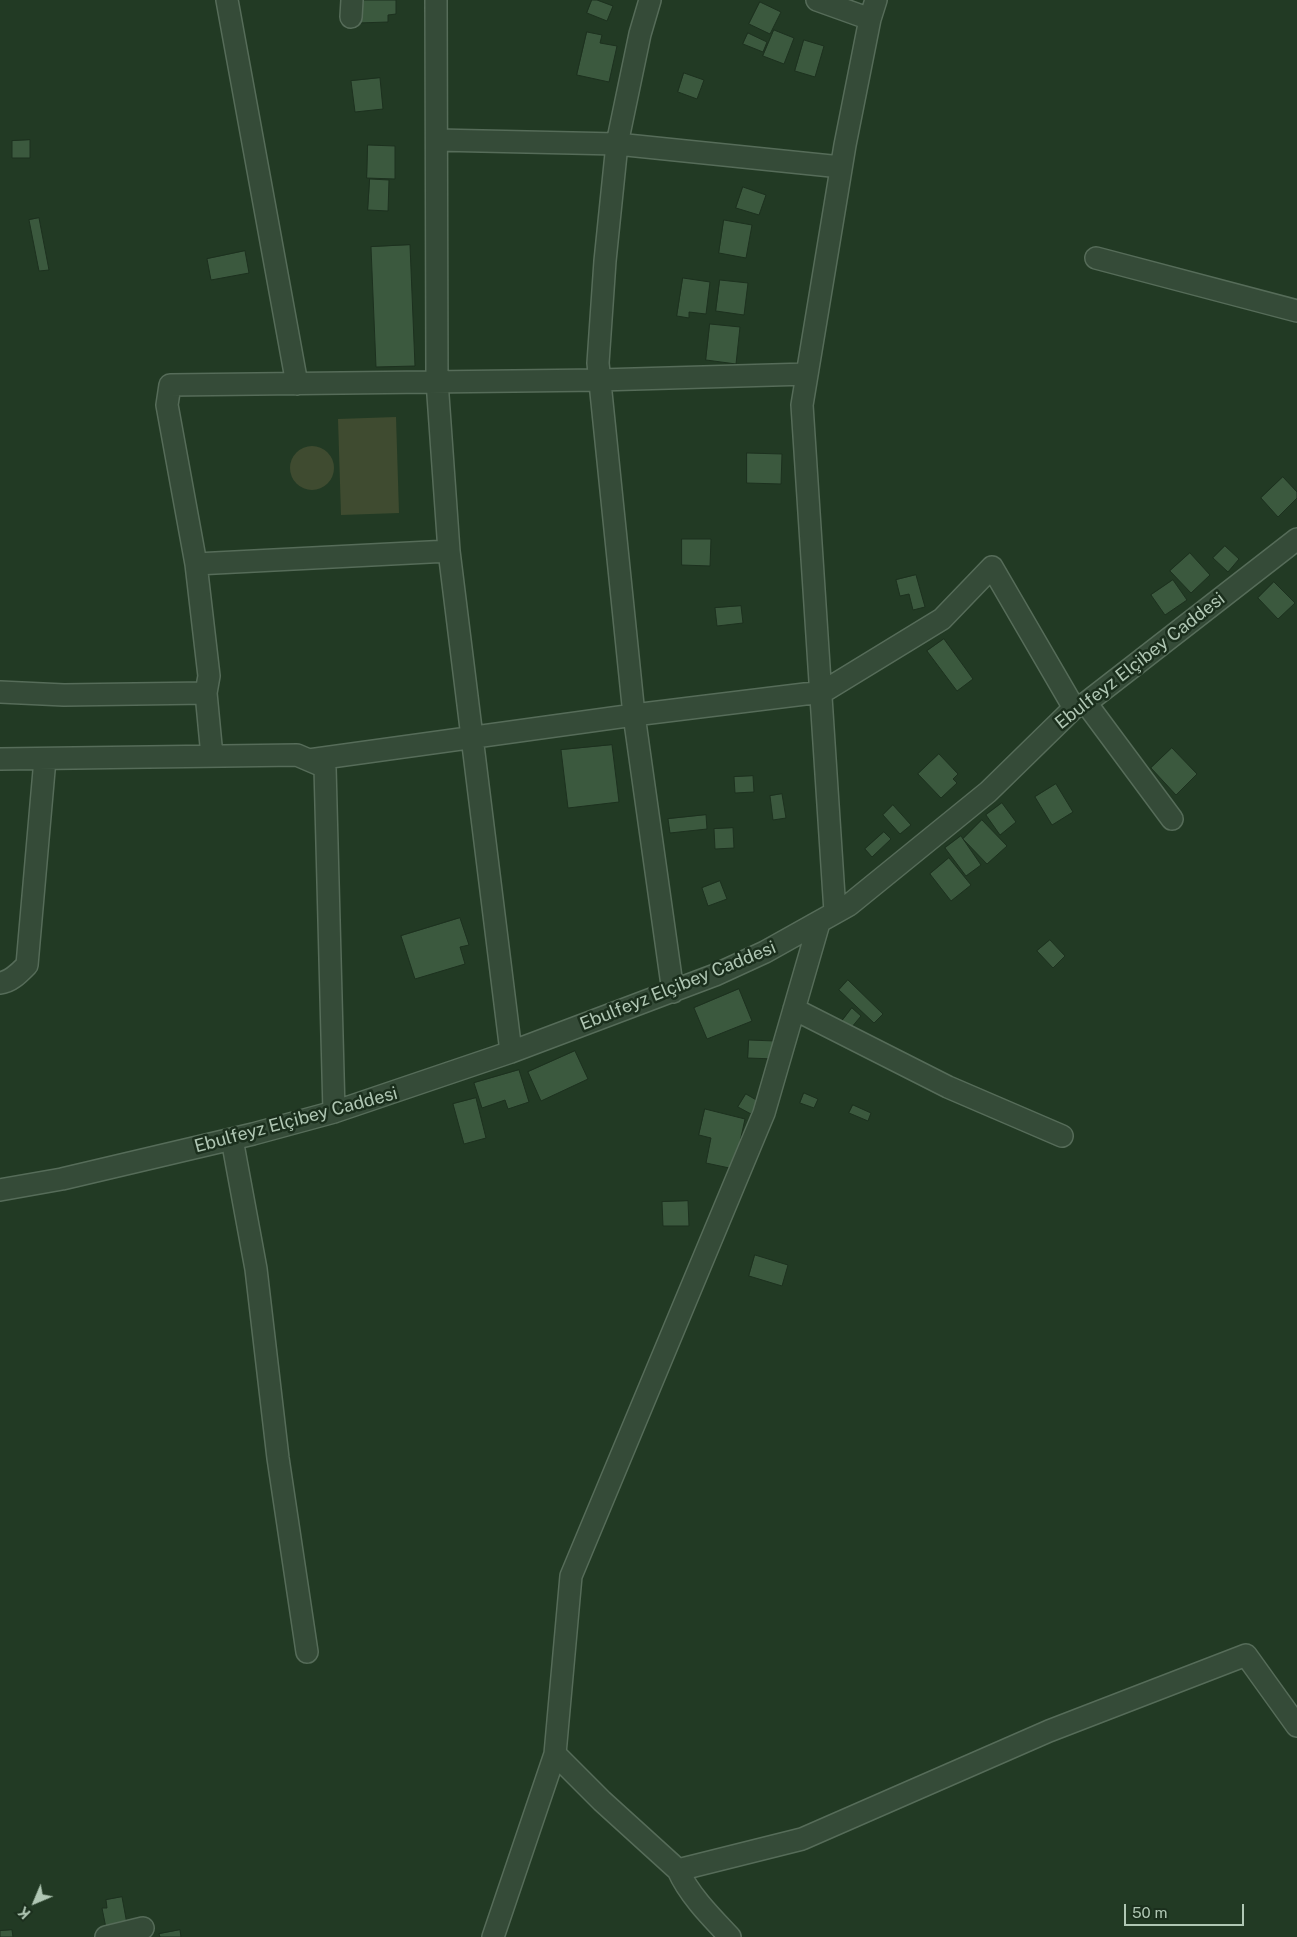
<!DOCTYPE html>
<meta charset="utf-8">
<style>
body{margin:0}
#map{position:relative;width:1297px;height:1937px;overflow:hidden;background:#223a24;font-family:"Public Sans",sans-serif}
canvas{display:block}
.north{position:absolute;left:10px;top:1877px;width:50px;height:50px;-webkit-text-stroke:4px #1b2f1d;paint-order:stroke;rotate:225deg;font-size:14px;font-weight:700;line-height:20px;text-align:center;color:#b0c7b4}
.north::after{content:'';display:block;margin:auto;width:18px;height:22px;background:#b0c7b4;clip-path:polygon(50% 0,100% 100%,50% 72%,0 100%)}
.scale{position:absolute;left:1124px;top:1904px;width:120px;height:22px;box-sizing:border-box;border:2px solid #b0c7b4;border-top:0;padding-left:6px;font-size:15px;line-height:18px;white-space:nowrap;color:#b0c7b4;-webkit-text-stroke:4px #1b2f1d;paint-order:stroke}
</style>
<div id="map">
<canvas width="1297" height="1937"></canvas>
<div class="north">K</div>
<div class="scale">50 m</div>
</div>
<script>
const c = document.querySelector('canvas').getContext('2d');
c.lineJoin = 'round';
function fill(path, color) { c.fillStyle = color; c.fill(path, 'evenodd'); }
function stroke(path, color, width, dash) { c.strokeStyle = color; c.lineWidth = width; c.lineCap = dash ? 'butt' : 'round'; c.setLineDash(dash || []); c.stroke(path); }
function write(font, color, halo, rows, align = 'center') {
  c.font = font + ' "Public Sans",sans-serif'; c.lineWidth = 5; c.setLineDash([]); c.textBaseline = 'middle'; c.strokeStyle = halo; c.fillStyle = color; for (const [text, x, y, turn = 0] of rows) {
    c.save(); c.translate(x, y); c.rotate((+turn || 0) * Math.PI / 180); c.textAlign = isNaN(turn) ? turn : align; if (halo) c.strokeText(text, 0, 0); c.fillText(text, 0, 0); c.restore();
  }
}
const green = new Path2D(`
 M396 417 399 513 341 515 338 419Z
 M290 468a22 22 0 1 1 44 0a22 22 0 1 1-44 0Z`);
const building = new Path2D(`
 M357 0H396V14L388 15V22L358 23Z
 M592 0H597L613 6 607 21 587 13Z
 M760 2 781 12 770 34 749 24Z
 M774 30 794 38 784 64 763 56Z
 M587 32 602 35 600 43 617 46 609 82 577 75Z
 M748 33 767 42 763 52 743 44Z
 M804 40 824 46 815 77 795 71Z
 M684 73 704 80 697 99 678 92Z
 M380 78 383 109 355 112 351 81Z
 M30 140V158H12V141Z
 M368 145 395 146V179L367 178Z
 M370 179 389 180 388 211 368 210Z
 M743 187 766 195 759 215 736 208Z
 M39 218 49 270 39 271 29 220Z
 M724 220 752 225 746 258 719 253Z
 M410 245 415 366 376 367 371 247Z
 M245 251 249 273 211 280 207 259Z
 M683 278 710 282 706 314 689 312V318L677 316Z
 M720 280 748 283 744 315 716 311Z
 M710 324 740 327 736 364 706 360Z
 M747 453 782 454 781 484 747 483Z
 M1283 477 1297 492V498L1278 517 1261 498Z
 M682 539H711L710 566 682 565Z
 M1225 546 1239 559 1228 572 1213 558Z
 M1190 553 1210 575 1191 593 1170 571Z
 M916 575 925 607 913 610 909 594 900 596 896 580Z
 M1173 580 1187 600 1165 615 1151 595Z
 M1274 582 1295 603 1278 619 1258 598Z
 M741 606 743 623 717 626 715 608Z
 M944 639 973 679 957 691 927 651Z
 M612 745 619 802 568 808 561 750Z
 M1172 748 1197 774 1176 795 1151 768Z
 M939 754 958 774 953 779 957 783 941 798 918 774Z
 M753 776 754 792 735 793 734 777Z
 M1056 784 1073 812 1052 825 1035 797Z
 M782 794 786 818 773 820 770 796Z
 M1002 803 1016 822 1000 835 986 815Z
 M893 805 911 825 900 834 883 815Z
 M706 815 707 829 670 833 668 819Z
 M982 820 1007 846 987 864 963 839Z
 M733 828 734 848 715 849 714 829Z
 M884 832 891 839 872 857 865 849Z
 M961 836 981 865 966 876 945 848Z
 M949 858 971 885 951 901 930 874Z
 M720 881 727 899 708 906 702 888Z
 M460 918 469 945 460 947 465 964 415 979 401 936Z
 M1050 940 1065 956 1053 968 1037 951Z
 M848 980 883 1014 874 1023 839 990Z
 M739 989 752 1021 707 1039 694 1008Z
 M852 1008 861 1016 851 1028 842 1021Z
 M749 1040 775 1041V1059L748 1058Z
 M575 1051 588 1079 541 1101 528 1072Z
 M519 1070 529 1102 508 1109 505 1100 482 1108 474 1083Z
 M804 1093 818 1099 814 1108 800 1103Z
 M746 1094 758 1101 751 1114 738 1107Z
 M476 1098 486 1138 464 1144 453 1104Z
 M853 1105 871 1113 868 1121 849 1113Z
 M705 1109 745 1119 734 1169 706 1163 711 1138 699 1135Z
 M688 1201 689 1226H663L662 1202Z
 M755 1255 788 1265 782 1286 749 1276Z
 M122 1897 127 1924 106 1928 102 1908H107L106 1900Z
 M12 1930 13 1937H0V1931Z
 M180 1930 181 1937H160L159 1934Z`);
const minor = new Path2D(`
 M227 0 297 384
 M436 0 437 381 449 551 511 1052
 M650 0 640 34 617 144 605 261 598 363 634 715 673 992
 M817 0 870 19 845 145 802 405 835 912
 M351 17 352 0
 M870 19 876 0
 M437 140 617 144 841 167
 M1096 258 1297 311
 M196 564 449 551
 M0 692 64 695 206 693
 M1086 703 1172 819
 M212 756 206 693 209 676 196 564 167 405 170 385 600 380 807 374
 M0 759 297 755 325 767 334 1112
 M309 760 634 715 805 694 821 693 942 619 992 567 1074 708
 M0 983C11 982 20 972 27 965L45 759
 M794 1009 948 1087 1062 1136
 M232 1139 256 1269 278 1458 307 1652
 M0 1190 62 1179 253 1134 334 1112 511 1052 715 975 765 952 849 905 988 792 1074 708 1086 703 1297 539
 M555 1754 602 1801 678 1870C689 1895 711 1917 730 1937
 M678 1870 802 1839 1049 1731 1246 1655 1297 1726
 M106 1937 143 1928
 M493 1937 555 1754 571 1576 764 1113 819 923`);
const streetNames = [
 ["Ebulfeyz Elçibey Caddesi",1140,661,-38],
 ["Ebulfeyz Elçibey Caddesi",678,986,-22],
 ["Ebulfeyz Elçibey Caddesi",296,1120,-15]
];
fill(green, '#3f4b30');
fill(building, '#3b593e');
stroke(building, '#1d311f', 1);
stroke(minor, '#566c59', 24);
stroke(minor, '#354b38', 21);
write('18px', '#b0c7b4', '#1b2f1d', streetNames);
</script>
